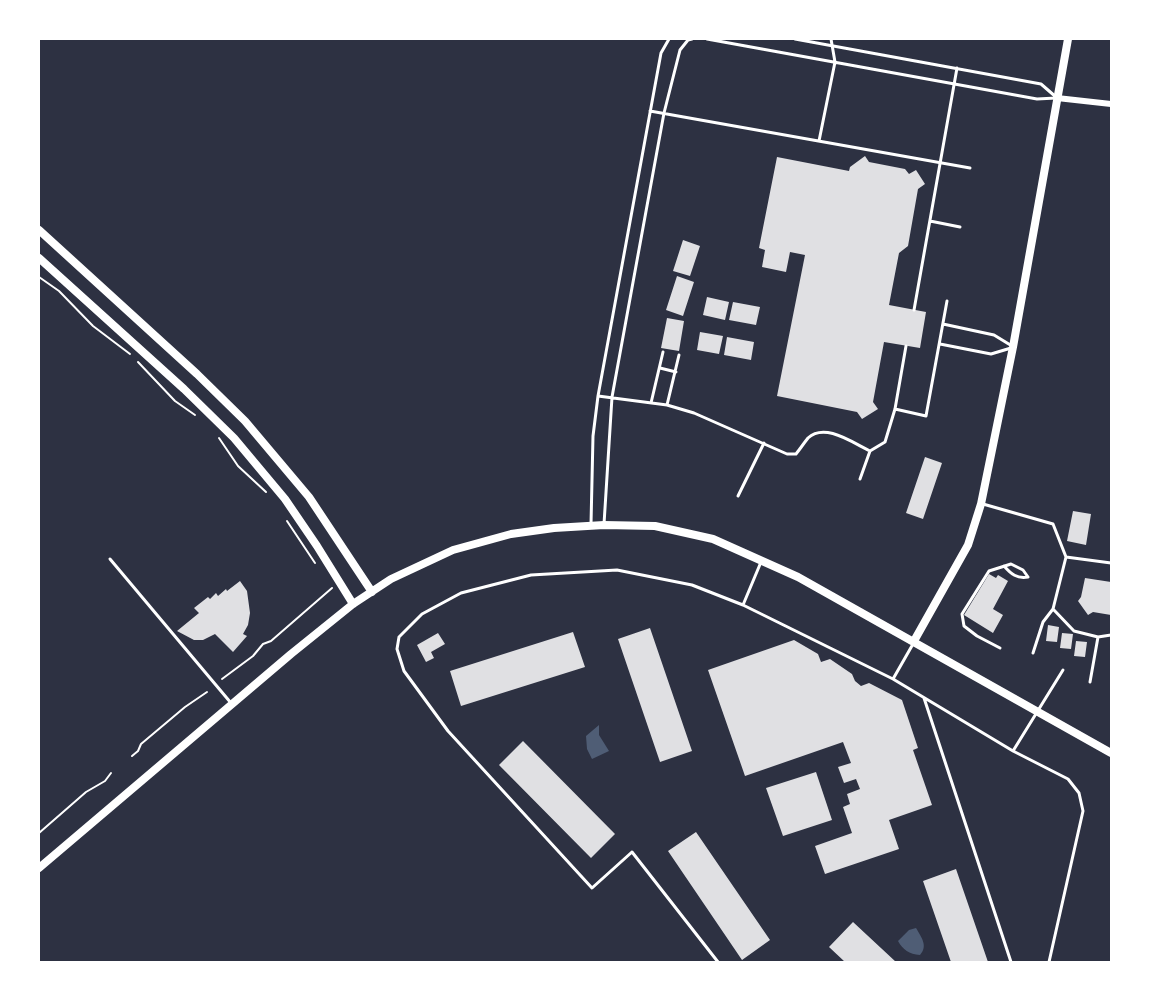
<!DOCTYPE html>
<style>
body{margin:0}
#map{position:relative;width:1150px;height:1001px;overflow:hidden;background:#2d3142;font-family:Cabin,sans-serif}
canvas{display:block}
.frame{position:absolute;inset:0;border:40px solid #fff;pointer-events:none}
</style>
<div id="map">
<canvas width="1150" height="1001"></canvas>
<div class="frame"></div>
</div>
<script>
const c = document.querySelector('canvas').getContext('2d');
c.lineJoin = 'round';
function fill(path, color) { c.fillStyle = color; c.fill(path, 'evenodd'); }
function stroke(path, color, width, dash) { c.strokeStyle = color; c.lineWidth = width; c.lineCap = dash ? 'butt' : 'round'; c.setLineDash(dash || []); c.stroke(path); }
const water = new Path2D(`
 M599 725V735L609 751 592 759 587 749 586 736Z
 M916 928C922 938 928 946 920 955 909 954 903 950 898 941L909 930Z`);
const building = new Path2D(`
 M865 156 869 162 905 169 909 174 916 170 925 184 918 189 908 246 899 253 889 305 926 312 920 348 884 342 873 402 878 409 862 419 857 412 777 396 805 255 790 252 786 272 762 267 765 250 759 248 777 157 849 171 850 167Z
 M683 240 700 246 690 276 673 271Z
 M677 276 694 282 683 316 666 310Z
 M707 297 729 302 725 320 703 315Z
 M733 302 760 307 756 325 729 320Z
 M667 318 684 321 679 351 661 348Z
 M700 332 723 336 719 354 697 350Z
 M727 337 754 342 751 360 724 355Z
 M925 457 942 463 923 519 906 513Z
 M1073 511 1091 514 1086 545 1067 541Z
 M989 574 996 578 998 575 1008 581 993 609 1003 615 993 633 964 615Z
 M1085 578 1111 582V615L1093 612 1088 615 1078 601 1081 597Z
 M240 581 247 591 250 613 248 625 243 634 247 636 233 652 215 634 203 640H194L177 631 199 613 194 608 208 597 210 599 216 593 218 596 226 589 227 591Z
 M1048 625 1059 627 1057 642 1046 641Z
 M650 628 692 751 660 762 618 639Z
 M573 632 585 667 461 706 450 671Z
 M438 633 445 644 431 652 434 658 426 662 417 645Z
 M1062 633 1073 634 1071 649 1060 648Z
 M794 640 818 654 821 662 830 659 852 674 855 681 861 686 869 683 902 700 918 748 913 750 932 805 889 820 899 849 825 874 815 846 852 833 843 807 850 804 847 794 860 789 856 779 844 783 838 767 851 763 843 742 745 776 708 670Z
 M1076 641 1087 642 1085 657 1074 656Z
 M523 741 615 834 591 858 499 765Z
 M816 772 832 820 783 836 766 788Z
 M696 832 770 940 742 960 668 851Z
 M956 869 988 962H951L923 881Z
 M853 922 896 962H845L829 947Z`);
const path = new Path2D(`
 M39 277 59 291 93 326 130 354
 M138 362 175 401 195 415
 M219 438 238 466 266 492
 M287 521 315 563
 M222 679 253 656 263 644 271 641 332 588
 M132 756 138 751 141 744 185 707 207 692
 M39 833 86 792 105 781 111 773`);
const service = new Path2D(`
 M707 39 1037 99 1056 98
 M795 39 1041 84 1056 97
 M650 111 970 168
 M819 141 835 62 831 39
 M930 221 960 227
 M914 310 957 68
 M943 324 994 335 1012 346
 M940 344 991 354 1011 348
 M660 368 676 372
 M598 396 667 405 694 413 787 454H796C800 449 804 443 808 438 825 422 853 443 870 451
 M651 403 663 352
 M667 405 679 355
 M895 409 926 416 947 301
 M860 479 870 451 885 442 895 409 906 346
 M738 496 764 443
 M983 504 1053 524 1066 557
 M591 524 593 436 598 396 661 53 669 39
 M604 524 612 397 664 113 680 50 688 40 692 39
 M110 559 231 703
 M761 562 743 605 893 679 913 644
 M1004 566C1011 574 1017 579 1028 577
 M1098 637 1074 631 1053 609 1066 557 1111 563
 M1000 648 977 636 964 626 962 614 989 571 1011 564 1023 570 1028 577
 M1033 653 1043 622 1053 609
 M893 679 1013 751 1063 670
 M1090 682 1098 637 1111 635
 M924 698 1011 962
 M1013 751 1068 779 1079 793 1083 811 1049 962
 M718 962 632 852 592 888 448 731 404 671 397 649 399 637 422 614 461 593 531 575 617 570 692 585 743 605`);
const minor = new Path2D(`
 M1057 98 1111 104`);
const tertiary = new Path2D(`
 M914 641 968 545 981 504 1013 347 1068 39`);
const secondary = new Path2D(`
 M39 230 197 374 245 421 309 497 372 592
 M39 258 184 389 234 438 285 499 317 546 353 604
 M39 868 291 654 353 604 391 579 453 550 511 534 554 528 604 525 655 526 713 539 798 577 1111 753`);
fill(water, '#4f5d75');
fill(building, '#e0e0e3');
stroke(path, '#fff', 2);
stroke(service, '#fff', 3);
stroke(minor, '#fff', 6);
stroke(tertiary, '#fff', 8);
stroke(secondary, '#fff', 8);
</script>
